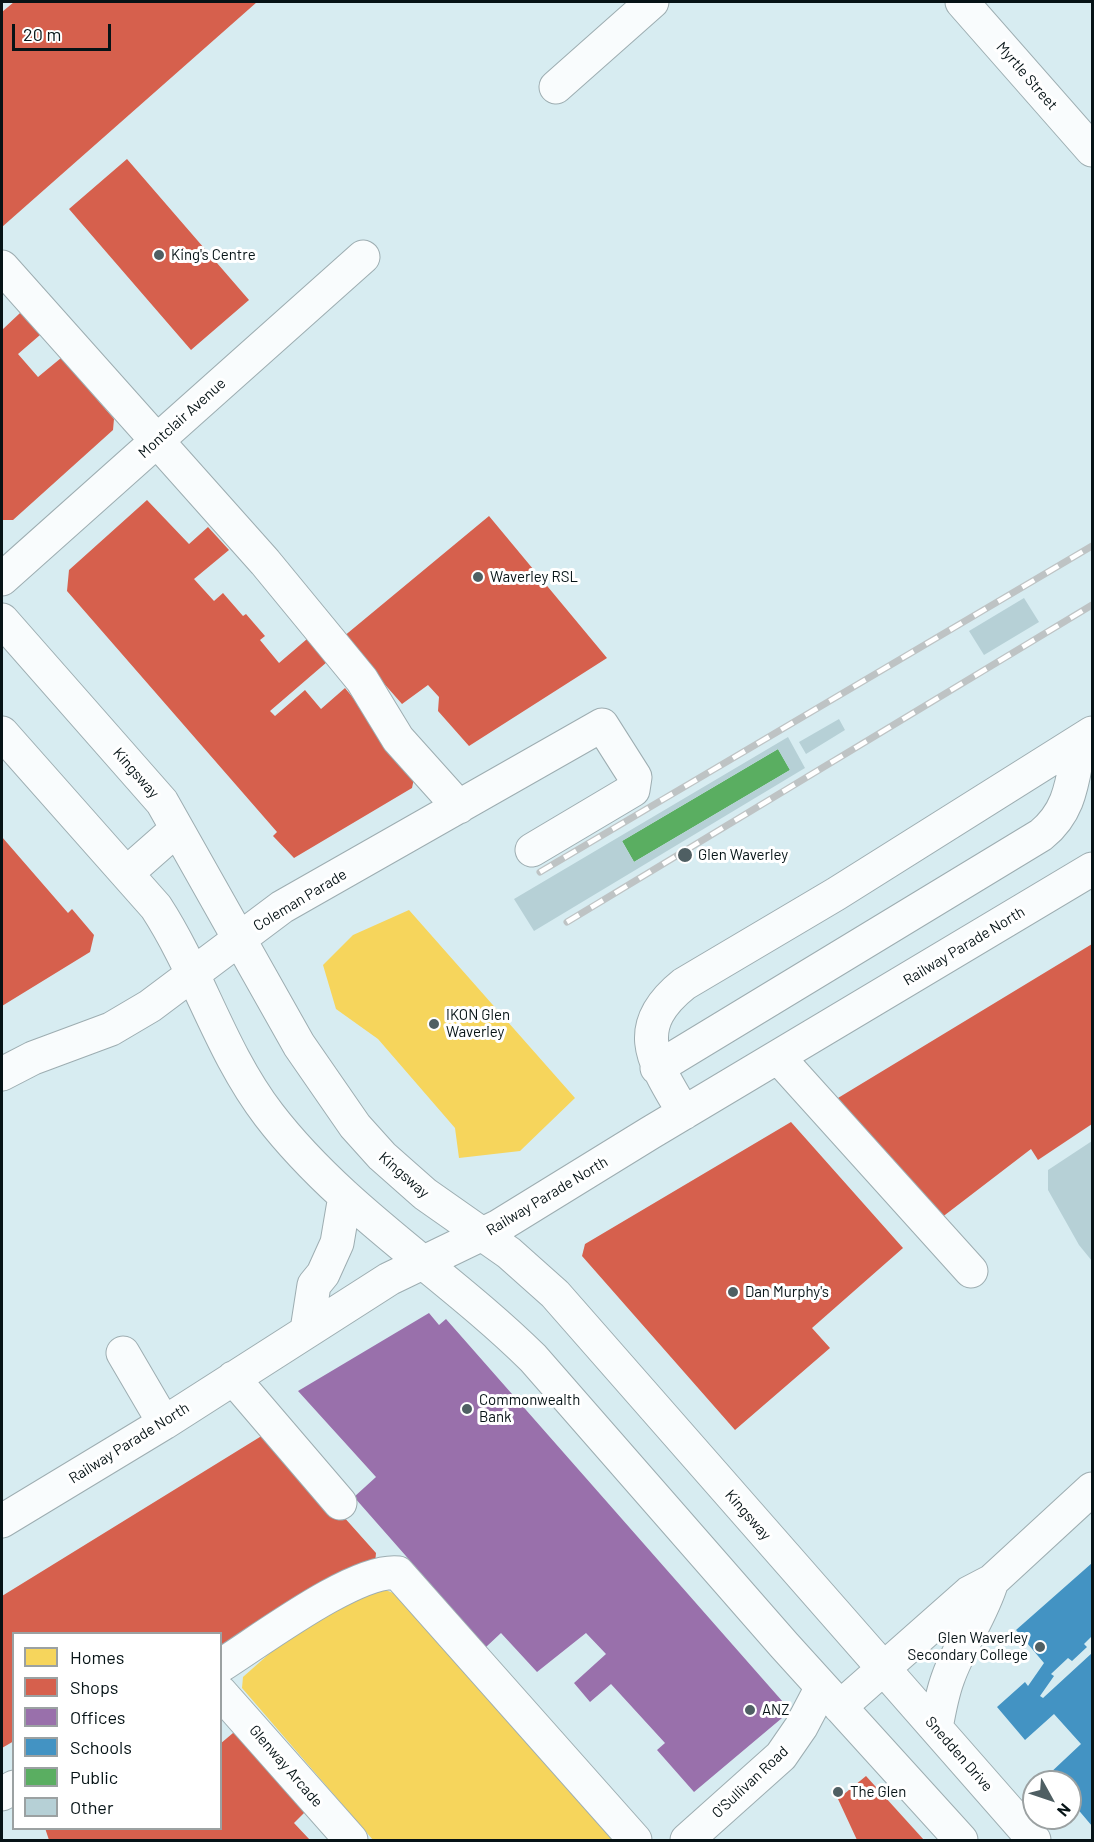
<!DOCTYPE html>
<style>
body{margin:0}
#map{position:relative;width:1094px;height:1842px;overflow:hidden;background:#d7ecf1;font-family:Barlow,sans-serif}
canvas{display:block}
.frame{position:absolute;inset:0;border:3px solid #061316;pointer-events:none}
.legend{position:absolute;left:12px;top:1632px;width:210px;height:198px;box-sizing:border-box;background:#fff;border:2px solid #9ba1a2;margin:0;padding:8px 10px;list-style:none;font-size:18px;color:#061316}
.legend li{display:flex;align-items:center;gap:12px;height:30px}
.legend b{width:30px;border:2px solid #9ba1a2}
.north{position:absolute;left:1022px;top:1770px;width:60px;height:60px;box-sizing:border-box;background:#fff;border:2px solid #9ba1a2;border-radius:50%;rotate:130deg;font-size:16px;font-weight:700;line-height:24px;text-align:center;color:#061316}
.north::after{content:'';display:block;margin:auto;width:21px;height:27px;background:#4f5f63;clip-path:polygon(50% 0,100% 100%,50% 72%,0 100%)}
.scale{position:absolute;left:12px;top:24px;width:99px;height:27px;box-sizing:border-box;border:3px solid #061316;border-top:0;padding-left:8px;font-size:18px;line-height:21px;white-space:nowrap;color:#061316;-webkit-text-stroke:4px #fff;paint-order:stroke}
</style>
<div id="map">
<canvas width="1094" height="1842"></canvas>
<div class="frame"></div>
<ul class="legend">
<li><b style="height:16px;background:#f6d55c"></b>Homes</li>
<li><b style="height:16px;background:#d6604d"></b>Shops</li>
<li><b style="height:16px;background:#9970ab"></b>Offices</li>
<li><b style="height:16px;background:#4393c3"></b>Schools</li>
<li><b style="height:16px;background:#5aae61"></b>Public</li>
<li><b style="height:16px;background:#b6d0d6"></b>Other</li>
</ul>
<div class="north">N</div>
<div class="scale">20 m</div>
</div>
<script>
const c = document.querySelector('canvas').getContext('2d');
c.lineJoin = 'round';
function fill(path, color) { c.fillStyle = color; c.fill(path, 'evenodd'); }
function stroke(path, color, width, dash) { c.strokeStyle = color; c.lineWidth = width; c.lineCap = dash ? 'butt' : 'round'; c.setLineDash(dash || []); c.stroke(path); }
function write(font, color, halo, rows, align = 'center') {
  c.font = font + ' Barlow,sans-serif'; c.lineWidth = 6; c.setLineDash([]); c.textBaseline = 'middle'; c.strokeStyle = halo; c.fillStyle = color; for (const [text, x, y, turn = 0] of rows) {
    c.save(); c.translate(x, y); c.rotate((+turn || 0) * Math.PI / 180); c.textAlign = isNaN(turn) ? turn : align; if (halo) c.strokeText(text, 0, 0); c.fillText(text, 0, 0); c.restore();
  }
}
const homes = new Path2D(`
 M409 910 575 1098 520 1151 459 1158 455 1128 378 1039 336 1009 323 965 353 935Z
 M383 1589 413 1601 623 1840H373L242 1688 243 1677 297 1629 354 1593Z`);
const shops = new Path2D(`
 M14 2H257L2 227V12Z
 M127 159 249 300 191 350 69 209Z
 M20 313 40 335 18 354 38 377 61 358 114 419 113 430 13 520H3L2 330Z
 M147 500 189 544 208 527 229 550 194 579 214 601 223 593 243 616 246 614 265 636 260 640 279 663 307 639 327 662 270 711 275 716 305 690 321 709 345 688 415 774 412 788 294 858 273 836 277 832 67 591 69 570Z
 M489 516 607 658 469 746 438 711 439 697 428 685 402 704 343 637Z
 M2 837 68 913 72 909 94 935 90 952 2 1006Z
 M1092 944V1124L1038 1160 1031 1149 941 1218 838 1098Z
 M791 1122 903 1248 812 1328 830 1348 735 1430 582 1256 585 1244Z
 M268 1432 376 1553 375 1564 220 1654V1634H14V1741L2 1748V1596Z
 M246 1722 315 1802 294 1823 310 1840H49L45 1828H220V1744Z
 M866 1776 924 1840H857L838 1799Z`);
const offices = new Path2D(`
 M429 1313 439 1325 446 1319 783 1702 782 1718 694 1792 657 1750 665 1743 611 1684 590 1702 574 1683 606 1654 586 1633 537 1672 501 1633 486 1647 354 1497 376 1477 298 1391Z`);
const schools = new Path2D(`
 M1092 1563V1636L1084 1644 1087 1647 1072 1661 1068 1658 1051 1674 1054 1676 1040 1696 1043 1698 1092 1653V1826L1070 1800V1782H1054L1048 1775 1081 1744 1054 1714 1025 1740 997 1707 1025 1682 1028 1686 1044 1663 1016 1630Z`);
const public = new Path2D(`
 M778 749 790 770 634 862 622 841Z`);
const building = new Path2D(`
 M1024 598 1039 622 984 655 969 631Z
 M839 719 845 730 806 754 799 742Z
 M788 737 805 768 534 931 514 899ZM778 749 790 770 634 862 622 841Z
 M1092 1141V1261L1079 1245 1048 1190V1170Z`);
const minor = new Path2D(`
 M962 2 1092 150
 M556 87 652 2
 M2 267 265 562 362 680 398 739 459 807
 M2 579 363 257
 M2 620 162 802 299 1045 355 1126 382 1156 425 1194 509 1253 555 1294 1034 1840
 M2 733 156 907C199 973 220 1051 269 1115 342 1210 448 1274 533 1358L784 1645 961 1840
 M127 873 177 829
 M778 1057 971 1271
 M657 1068 1041 835C1072 810 1072 779 1080 742
 M2 1074 33 1058 111 1029 150 1006 282 907 602 725 635 777 633 790 532 850
 M684 1113C654 1062 629 1028 684 984L836 894 1092 733
 M307 1330 314 1285 323 1274 337 1243 345 1196
 M123 1353 164 1423
 M233 1378 340 1503
 M2 1521 164 1423 389 1279 499 1226 650 1133 1092 869
 M220 1666C260 1641 356 1568 398 1573L635 1840
 M220 1692 351 1840
 M840 1707 969 1593 992 1581 1092 1489
 M936 1728C939 1711 942 1694 948 1678 960 1644 982 1615 992 1581
 M2 1794 14 1787
 M687 1840 781 1756 801 1727 822 1687`);
const rail = new Path2D(`
 M540 872 1092 546
 M567 922 1092 605`);
const markers = [
 [159,255,6,"#4f5f63"],
 [478,577,6,"#4f5f63"],
 [685,855,8,"#4f5f63"],
 [434,1024,6,"#4f5f63"],
 [733,1292,6,"#4f5f63"],
 [467,1409,6,"#4f5f63"],
 [1040,1647,6,"#4f5f63"],
 [750,1710,6,"#4f5f63"],
 [838,1792,6,"#4f5f63"]
];
const streetNames = [
 ["Myrtle Street",1027,76,49],
 ["Montclair Avenue",182,418,-42],
 ["Kingsway",136,773,49],
 ["Coleman Parade",300,900,-31],
 ["Railway Parade North",964,946,-31],
 ["Kingsway",404,1175,41],
 ["Railway Parade North",547,1196,-31],
 ["Railway Parade North",129,1443,-32],
 ["Kingsway",748,1515,49],
 ["Snedden Drive",959,1754,49],
 ["Glenway Arcade",286,1766,49],
 ["O'Sullivan Road",750,1782,-43]
];
const poiNames = [
 ["King's Centre",171,255],
 ["Waverley RSL",490,577],
 ["Glen Waverley",698,855],
 ["IKON Glen",446,1015],
 ["Waverley",446,1032],
 ["Dan Murphy's",745,1292],
 ["Commonwealth",479,1400],
 ["Bank",479,1417],
 ["Glen Waverley",1028,1638,"right"],
 ["Secondary College",1028,1655,"right"],
 ["ANZ",762,1710],
 ["The Glen",850,1792]
];
fill(homes, '#f6d55c');
fill(shops, '#d6604d');
fill(offices, '#9970ab');
fill(schools, '#4393c3');
fill(public, '#5aae61');
fill(building, '#b6d0d6');
stroke(minor, '#9dadb1', 35);
stroke(minor, '#f9fcfd', 33);
stroke(rail, '#bec3c4', 7);
stroke(rail, '#fff', 4.5, [14]);
for (const [x, y, r, color] of markers) { const dot = new Path2D(); dot.arc(x, y, r, 0, 2 * Math.PI); c.fillStyle = color; c.fill(dot); stroke(dot, '#fff', 2); }
write('15px', '#061316', '#fff', streetNames);
write('15px', '#061316', '#fff', poiNames, 'left');
</script>
